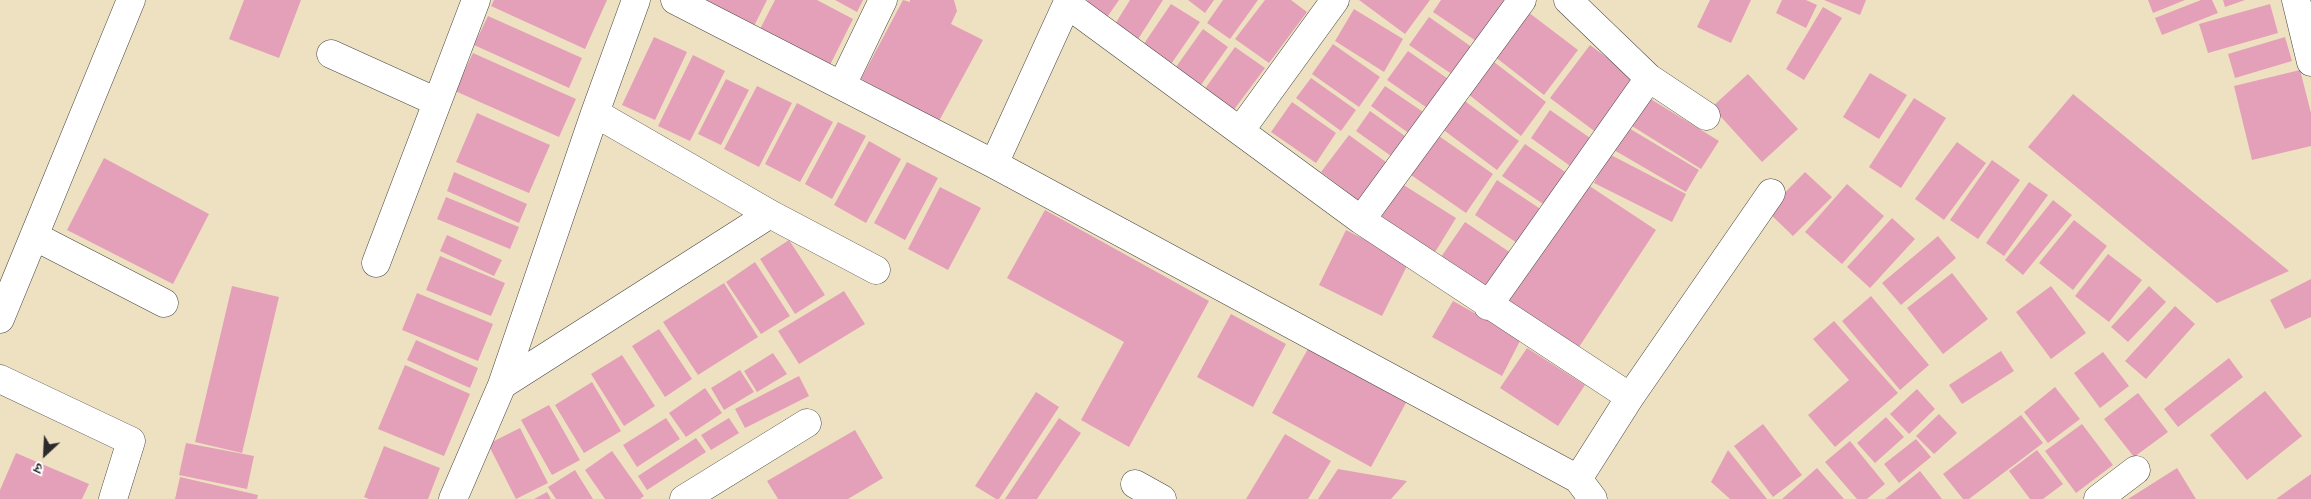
<!DOCTYPE html>
<meta charset="utf-8">
<style>
body{margin:0}
#map{position:relative;width:2311px;height:499px;overflow:hidden;background:#eee1c1;font-family:"Old Standard TT","Noto Serif Devanagari",serif}
canvas{display:block}
.north{position:absolute;left:20px;top:429px;width:50px;height:50px;-webkit-text-stroke:4px #fff;paint-order:stroke;rotate:205deg;font-size:14px;font-weight:700;line-height:20px;text-align:center;color:#2b2b2b}
.north::after{content:'';display:block;margin:auto;width:18px;height:22px;background:#2b2b2b;clip-path:polygon(50% 0,100% 100%,50% 72%,0 100%)}
</style>
<div id="map">
<canvas width="2311" height="499"></canvas>
<div class="north">उ</div>
</div>
<script>
const c = document.querySelector('canvas').getContext('2d');
c.lineJoin = 'round';
function fill(path, color) { c.fillStyle = color; c.fill(path, 'evenodd'); }
function stroke(path, color, width, dash) { c.strokeStyle = color; c.lineWidth = width; c.lineCap = dash ? 'butt' : 'round'; c.setLineDash(dash || []); c.stroke(path); }
const building = new Path2D(`
 M244 0H301L279 58 229 39Z
 M494 0H607L585 49 491 6Z
 M702 0H767L754 26Z
 M775 0H817L853 19 829 67 759 31Z
 M835 0H863L857 12Z
 M903 0 910 2V0H954L957 11 951 24 983 40 939 121 861 79Z
 M1088 0H1119L1103 23 1082 8Z
 M1130 0H1163L1135 44 1112 29Z
 M1188 0H1214L1205 13Z
 M1223 0H1258L1230 39 1207 23Z
 M1265 0H1291L1307 12 1269 63 1235 39Z
 M1359 0H1430L1405 34Z
 M1441 0H1505L1476 41 1433 12Z
 M1710 0H1751L1731 43 1697 27Z
 M1782 0H1806L1817 5 1806 28 1776 13Z
 M1824 0H1866L1860 15Z
 M2148 0H2185L2153 13Z
 M2201 0H2212L2218 13 2162 35 2155 18Z
 M2223 0H2245L2225 7Z
 M1171 4 1200 22 1167 70 1139 51Z
 M2270 4 2278 33 2208 53 2199 24Z
 M1823 7 1842 18 1804 80 1786 69Z
 M1354 9 1403 39 1384 72 1335 41Z
 M1528 12 1578 50 1544 95 1494 56Z
 M488 16 582 58 569 88 474 45Z
 M1429 17 1476 50 1456 77 1409 45Z
 M1203 29 1228 47 1201 85 1176 67Z
 M654 37 687 52 655 120 622 105Z
 M2285 37 2292 61 2235 78 2228 54Z
 M1333 44 1380 77 1359 107 1312 74Z
 M1590 45 1637 80 1597 133 1550 98Z
 M1235 47 1265 68 1233 111 1204 90Z
 M1408 51 1454 83 1433 112 1387 80Z
 M473 53 576 99 559 137 455 91Z
 M693 55 725 71 690 141 658 126Z
 M1494 62 1546 102 1521 136 1468 94Z
 M2300 70 2311 113V146L2252 160 2234 86Z
 M1870 73 1907 95 1879 139 1843 117Z
 M1748 74 1798 129 1762 162 1712 107Z
 M1311 78 1356 110 1341 131 1296 98Z
 M726 79 749 90 721 145 698 134Z
 M757 86 792 103 759 167 724 149Z
 M1385 86 1429 116 1414 137 1371 106Z
 M2073 94 2289 271 2217 303 2028 147Z
 M1649 98 1719 141 1701 169 1632 126Z
 M1914 98 1946 118 1901 188 1869 167Z
 M1462 99 1519 141 1497 170 1441 128Z
 M1292 102 1336 133 1316 163 1271 132Z
 M797 103 833 122 800 182 765 164Z
 M1550 110 1593 140 1573 168 1531 138Z
 M1370 111 1412 141 1398 161 1356 131Z
 M477 113 550 145 529 193 456 162Z
 M838 122 866 136 832 199 805 184Z
 M1627 127 1699 170 1686 192 1614 150Z
 M1349 135 1390 165 1362 203 1321 172Z
 M1439 136 1493 174 1466 213 1411 175Z
 M869 141 901 159 866 223 834 205Z
 M1957 142 1986 163 1944 220 1915 199Z
 M1525 144 1568 174 1546 206 1502 176Z
 M1609 154 1686 194 1672 222 1594 183Z
 M104 158 209 214 173 284 67 230Z
 M1992 160 2020 180 1978 239 1950 220Z
 M907 162 938 178 905 240 874 223Z
 M454 172 527 204 519 223 447 191Z
 M1805 172 1832 197 1793 236 1767 211Z
 M1497 180 1542 210 1520 245 1475 215Z
 M1582 181 1656 230 1579 347 1504 298Z
 M2029 182 2048 195 2004 256 1986 243Z
 M1402 184 1456 218 1432 257 1377 223Z
 M1847 184 1884 216 1842 264 1805 232Z
 M940 187 981 208 948 270 908 249Z
 M446 197 519 227 510 249 437 219Z
 M2053 200 2072 215 2023 275 2005 260Z
 M1045 210 1209 301 1129 447 1081 420 1124 342 1007 278Z
 M1892 218 1915 239 1870 288 1847 267Z
 M2074 220 2107 246 2073 290 2039 263Z
 M1465 222 1514 255 1489 293 1439 260Z
 M1346 230 1409 262 1382 316 1319 285Z
 M447 235 502 260 494 276 440 251Z
 M1938 236 1956 258 1901 305 1882 283Z
 M789 240 825 295 795 314 760 259Z
 M2108 254 2142 280 2109 322 2075 296Z
 M440 256 505 283 491 316 426 290Z
 M755 262 790 316 761 334 726 282Z
 M1952 273 1988 319 1943 354 1907 308Z
 M2311 279V317L2285 329 2270 300Z
 M724 283 758 337 698 375 663 322Z
 M232 286 279 297 242 453 195 442Z
 M2051 286 2086 333 2051 359 2016 312Z
 M2149 286 2166 302 2128 342 2111 327Z
 M844 291 865 324 799 364 778 331Z
 M417 293 493 324 478 361 402 330Z
 M1871 296 1929 365 1900 390 1842 321Z
 M1453 301 1521 339 1502 376 1432 337Z
 M2175 306 2195 324 2146 379 2125 361Z
 M1231 314 1286 344 1253 407 1197 377Z
 M1834 321 1898 393 1835 447 1808 415 1849 380 1813 339Z
 M659 329 692 379 665 397 632 346Z
 M416 340 478 368 470 388 407 360Z
 M1309 347 1407 401 1371 467 1272 413Z
 M1527 348 1585 385 1558 426 1500 388Z
 M2001 351 2014 371 1962 404 1949 385Z
 M2103 352 2129 386 2100 408 2074 373Z
 M773 353 787 374 757 392 744 371Z
 M622 355 655 406 624 426 591 374Z
 M2229 358 2243 377 2178 427 2164 409Z
 M405 365 470 394 444 456 378 429Z
 M740 370 754 392 724 410 711 388Z
 M799 376 809 396 745 428 735 409Z
 M592 382 621 431 584 453 555 405Z
 M2055 387 2080 419 2048 443 2024 412Z
 M705 388 722 413 686 437 669 413Z
 M1917 389 1935 409 1909 434 1890 414Z
 M2265 391 2302 436 2247 480 2210 435Z
 M1036 392 1059 407 999 499H996L975 486Z
 M2138 393 2168 432 2134 457 2104 419Z
 M549 405 580 460 552 475 521 420Z
 M1939 414 1957 433 1934 454 1916 436Z
 M2021 415 2043 443 1969 499H1963L1943 474Z
 M1886 417 1904 437 1875 463 1857 443Z
 M666 418 680 439 637 467 623 445Z
 M729 418 739 433 711 450 701 435Z
 M1059 418 1081 433 1037 499H1005Z
 M1763 424 1802 475 1773 497 1734 446Z
 M2082 424 2113 465 2076 493 2045 451Z
 M520 428 548 483 516 499 488 444Z
 M855 430 883 478 848 499H778L767 481Z
 M1285 434 1331 461 1308 499H1246Z
 M696 438 706 452 647 490 638 476Z
 M1916 439 1931 457 1899 483 1884 464Z
 M1850 441 1885 484 1867 499H1857L1825 462Z
 M186 443 254 456 247 489 179 475Z
 M384 446 440 468 428 499H369L364 497Z
 M1728 450 1767 499H1730L1711 482Z
 M2037 450 2063 484 2043 499H2030L2009 471Z
 M612 451 644 496 640 499H605L585 470Z
 M16 453 89 484 82 499H0V490Z
 M1817 468 1844 499H1782Z
 M2177 468 2196 499H2128Z
 M1338 469 1407 481 1391 499H1318Z
 M575 470 593 499H556L548 487Z
 M1920 471 1942 499H1885Z
 M2311 474V499H2276Z
 M180 477 258 495 257 499H175Z
 M547 492 551 499H534Z`);
const minor = new Path2D(`
 M675 0 994 164 1578 479 1593 499
 M1568 0 1649 78 1706 116
 M2296 0 2311 62
 M331 54 437 102
 M842 85 883 0
 M595 113 770 214 876 270
 M1240 131 1335 0
 M994 164 1067 4 1361 220 1630 397
 M1361 220 1522 0
 M34 236 164 303
 M376 263 476 0
 M1488 306 1649 78
 M0 319 131 0
 M0 379 131 441 113 499
 M502 385 770 214
 M1578 479 1630 397 1771 193
 M1135 484 1162 499
 M453 499 502 385 595 113 636 0
 M684 499 807 423
 M2098 499 2136 470`);
fill(building, '#e4a0b8');
stroke(minor, '#484642', 29);
stroke(minor, '#fff', 28);
</script>
